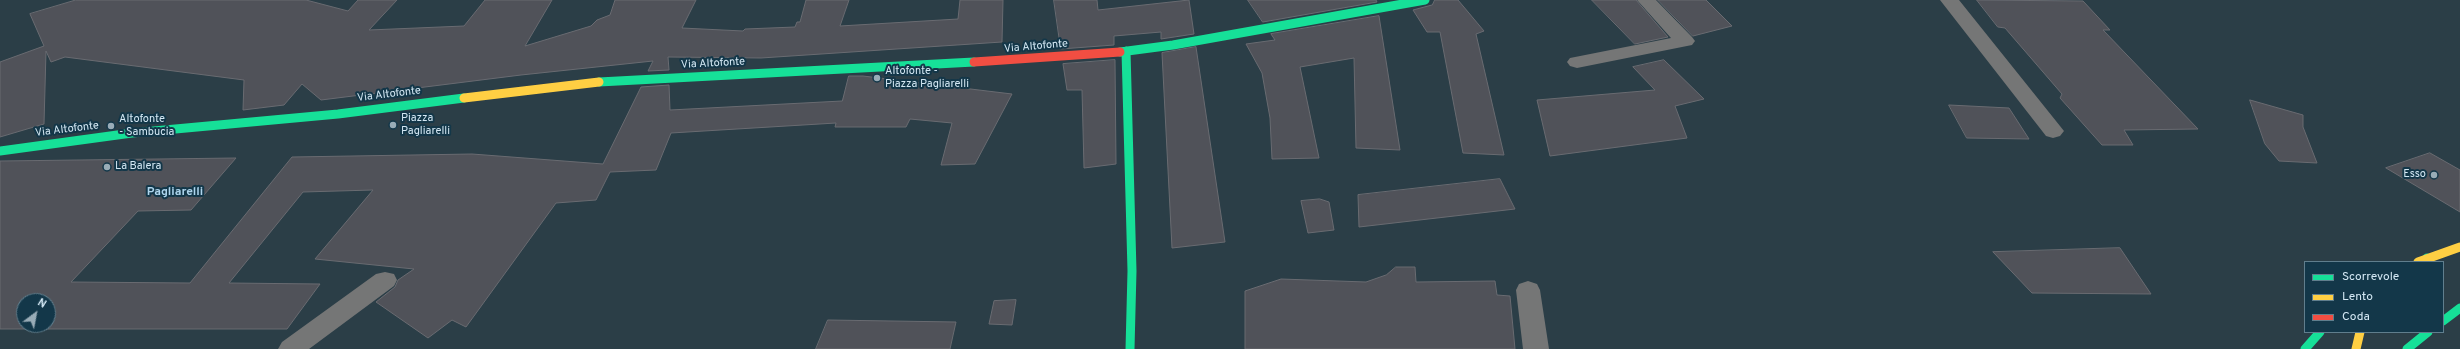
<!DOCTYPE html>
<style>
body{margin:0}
#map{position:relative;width:2460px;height:349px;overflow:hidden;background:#2b3e47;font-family:Overpass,sans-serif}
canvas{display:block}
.legend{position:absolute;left:2304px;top:261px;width:140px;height:72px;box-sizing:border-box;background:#133749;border:1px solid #607e8d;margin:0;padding:5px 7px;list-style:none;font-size:12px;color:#d4e8f4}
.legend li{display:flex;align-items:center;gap:8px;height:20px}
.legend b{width:20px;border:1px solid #607e8d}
.north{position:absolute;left:16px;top:293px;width:40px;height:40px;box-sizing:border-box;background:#133749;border:1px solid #607e8d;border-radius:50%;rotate:32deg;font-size:11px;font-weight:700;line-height:16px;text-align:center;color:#d4e8f4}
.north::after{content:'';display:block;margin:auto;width:14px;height:18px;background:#99acb7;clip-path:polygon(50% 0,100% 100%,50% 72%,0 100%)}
</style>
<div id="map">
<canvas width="2460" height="349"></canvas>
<ul class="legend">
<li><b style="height:5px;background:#16e098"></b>Scorrevole</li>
<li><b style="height:5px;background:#ffcf43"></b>Lento</li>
<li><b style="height:5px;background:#f24e42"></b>Coda</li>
</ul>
<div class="north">N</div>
</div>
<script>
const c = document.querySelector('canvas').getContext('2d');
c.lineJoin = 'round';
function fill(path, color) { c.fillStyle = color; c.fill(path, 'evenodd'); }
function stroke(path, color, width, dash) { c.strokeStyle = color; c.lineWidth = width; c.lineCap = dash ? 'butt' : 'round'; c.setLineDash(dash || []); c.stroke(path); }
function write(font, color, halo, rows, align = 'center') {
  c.font = font + ' Overpass,sans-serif'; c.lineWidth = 4; c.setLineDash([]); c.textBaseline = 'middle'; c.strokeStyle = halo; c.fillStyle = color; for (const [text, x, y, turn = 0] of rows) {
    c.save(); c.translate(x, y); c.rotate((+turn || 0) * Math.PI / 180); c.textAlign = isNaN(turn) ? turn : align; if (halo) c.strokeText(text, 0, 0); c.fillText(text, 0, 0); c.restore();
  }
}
const building = new Path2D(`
 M76 0H306L348 11 358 0H397L369 30 464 26 485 0H552L525 46 591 26 597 20 610 15 615 0H696L682 28 743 31 745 29 795 27 797 22H800L806 0H849L840 26 958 19 960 0H1003L1002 42 761 58 668 57 669 70 648 71 653 61 521 75 321 100 302 84 284 105 243 110 244 80 65 57 51 62 46 51 44 124 0 137V62L44 46 30 14Z
 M1054 0H1097L1098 10 1189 0 1194 34 1161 39V32L1114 36V45L1061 49Z
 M1248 0H1376L1377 2 1263 22Z
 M1435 0H1458L1484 31 1476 34 1504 155 1463 153 1440 32H1427L1413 10 1432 5Z
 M1592 0H1636L1668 37 1635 44Z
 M1658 0H1706L1732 26 1693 36Z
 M1977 0 2083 1 2110 30H2103L2198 129 2124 130 2133 145H2102L2060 98 2062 94 2005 28 1998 27Z
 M1379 16 1400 150 1356 148 1354 58 1300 67 1319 158 1272 159 1270 118 1262 73 1246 44 1275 40 1271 34Z
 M1196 47 1225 242 1172 248 1162 53Z
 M1115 60 1116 164 1084 168 1082 90H1067L1063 64Z
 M1664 60 1704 99 1675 106 1687 138 1550 156 1537 100 1655 90 1633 67Z
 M849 76H863L1012 94 975 164 941 165 952 123 910 119 906 127H835L836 123 671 133 656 170 610 172 596 200 556 203 466 327 452 320 428 338 376 302 395 287 398 280 414 269 315 259 373 190 303 192 229 283 320 284 287 329H0V161L236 158 191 210 138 211 71 282 190 283 292 157 472 154 603 164 641 87 669 85 670 110 842 101ZM24 301H48V325H24Z
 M2250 100 2303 115V127L2317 163 2279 161 2265 144Z
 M1949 105 2009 108 2029 139 1967 138Z
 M2430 153 2460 170V212L2386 168Z
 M1500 179 1515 209 1359 227 1358 195Z
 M1320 199 1329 202 1334 230 1308 233 1301 201Z
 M2120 248 2151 294 2032 293 1993 252Z
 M1396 267H1415L1416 282 1495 281 1497 295 1510 296 1515 349H1245V291L1281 279 1366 282 1386 275Z
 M1016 300 1012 325 989 324 994 301Z
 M828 320 956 322 950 349H816Z`);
const street = new Path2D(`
 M1637 0H1656L1692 37 1695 41 1692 45 1577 68 1570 66 1567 62 1570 58 1671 38Z
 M1940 0H1959L2060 126 2064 131 2060 136 2053 138 2046 136Z
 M385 272 394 274 397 280 394 286 309 349H278L282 342 376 274Z
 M1528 281 1537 284 1540 290 1549 349H1523L1516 290 1519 284Z`);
const fast = new Path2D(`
 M1126 51 1132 271 1130 349
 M1120 52 1173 45 1425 0
 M599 82 974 62
 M0 151 132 133 338 114 464 98
 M2423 262 2427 258
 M2443 321 2460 308
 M2305 349 2320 332
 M2407 349 2428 332`);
const slow = new Path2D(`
 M464 98 599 82
 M2418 262 2460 247
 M2356 349 2360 332`);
const jam = new Path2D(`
 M974 62 1120 52`);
const markers = [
 [877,78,4,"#99acb7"],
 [393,125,4,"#99acb7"],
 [111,126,4,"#99acb7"],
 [107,167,4,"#99acb7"],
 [2434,175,4,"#99acb7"]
];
const streetNames = [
 ["Via Altofonte",1036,47,-5],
 ["Via Altofonte",713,64,-3],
 ["Via Altofonte",389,95,-7],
 ["Via Altofonte",67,130,-7]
];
const poiNames = [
 ["Altofonte -",885,72],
 ["Piazza Pagliarelli",885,85],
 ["Piazza",401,119],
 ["Pagliarelli",401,132],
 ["Altofonte",119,120],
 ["- Sambucia",119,133],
 ["La Balera",115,167],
 ["Esso",2426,175,"right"]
];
const neighbourhoodNames = [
 ["Pagliarelli",175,193]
];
fill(building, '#505259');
stroke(building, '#696b71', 1);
fill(street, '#757676');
stroke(fast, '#16e098', 9);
stroke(slow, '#ffcf43', 9);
stroke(jam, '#f24e42', 9);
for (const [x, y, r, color] of markers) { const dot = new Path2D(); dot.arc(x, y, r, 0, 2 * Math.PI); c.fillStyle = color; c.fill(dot); stroke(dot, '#133749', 1.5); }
write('11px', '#d4e8f4', '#133749', streetNames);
write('11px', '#d4e8f4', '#133749', poiNames, 'left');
write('bold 12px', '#aed5ed', '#133749', neighbourhoodNames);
</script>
